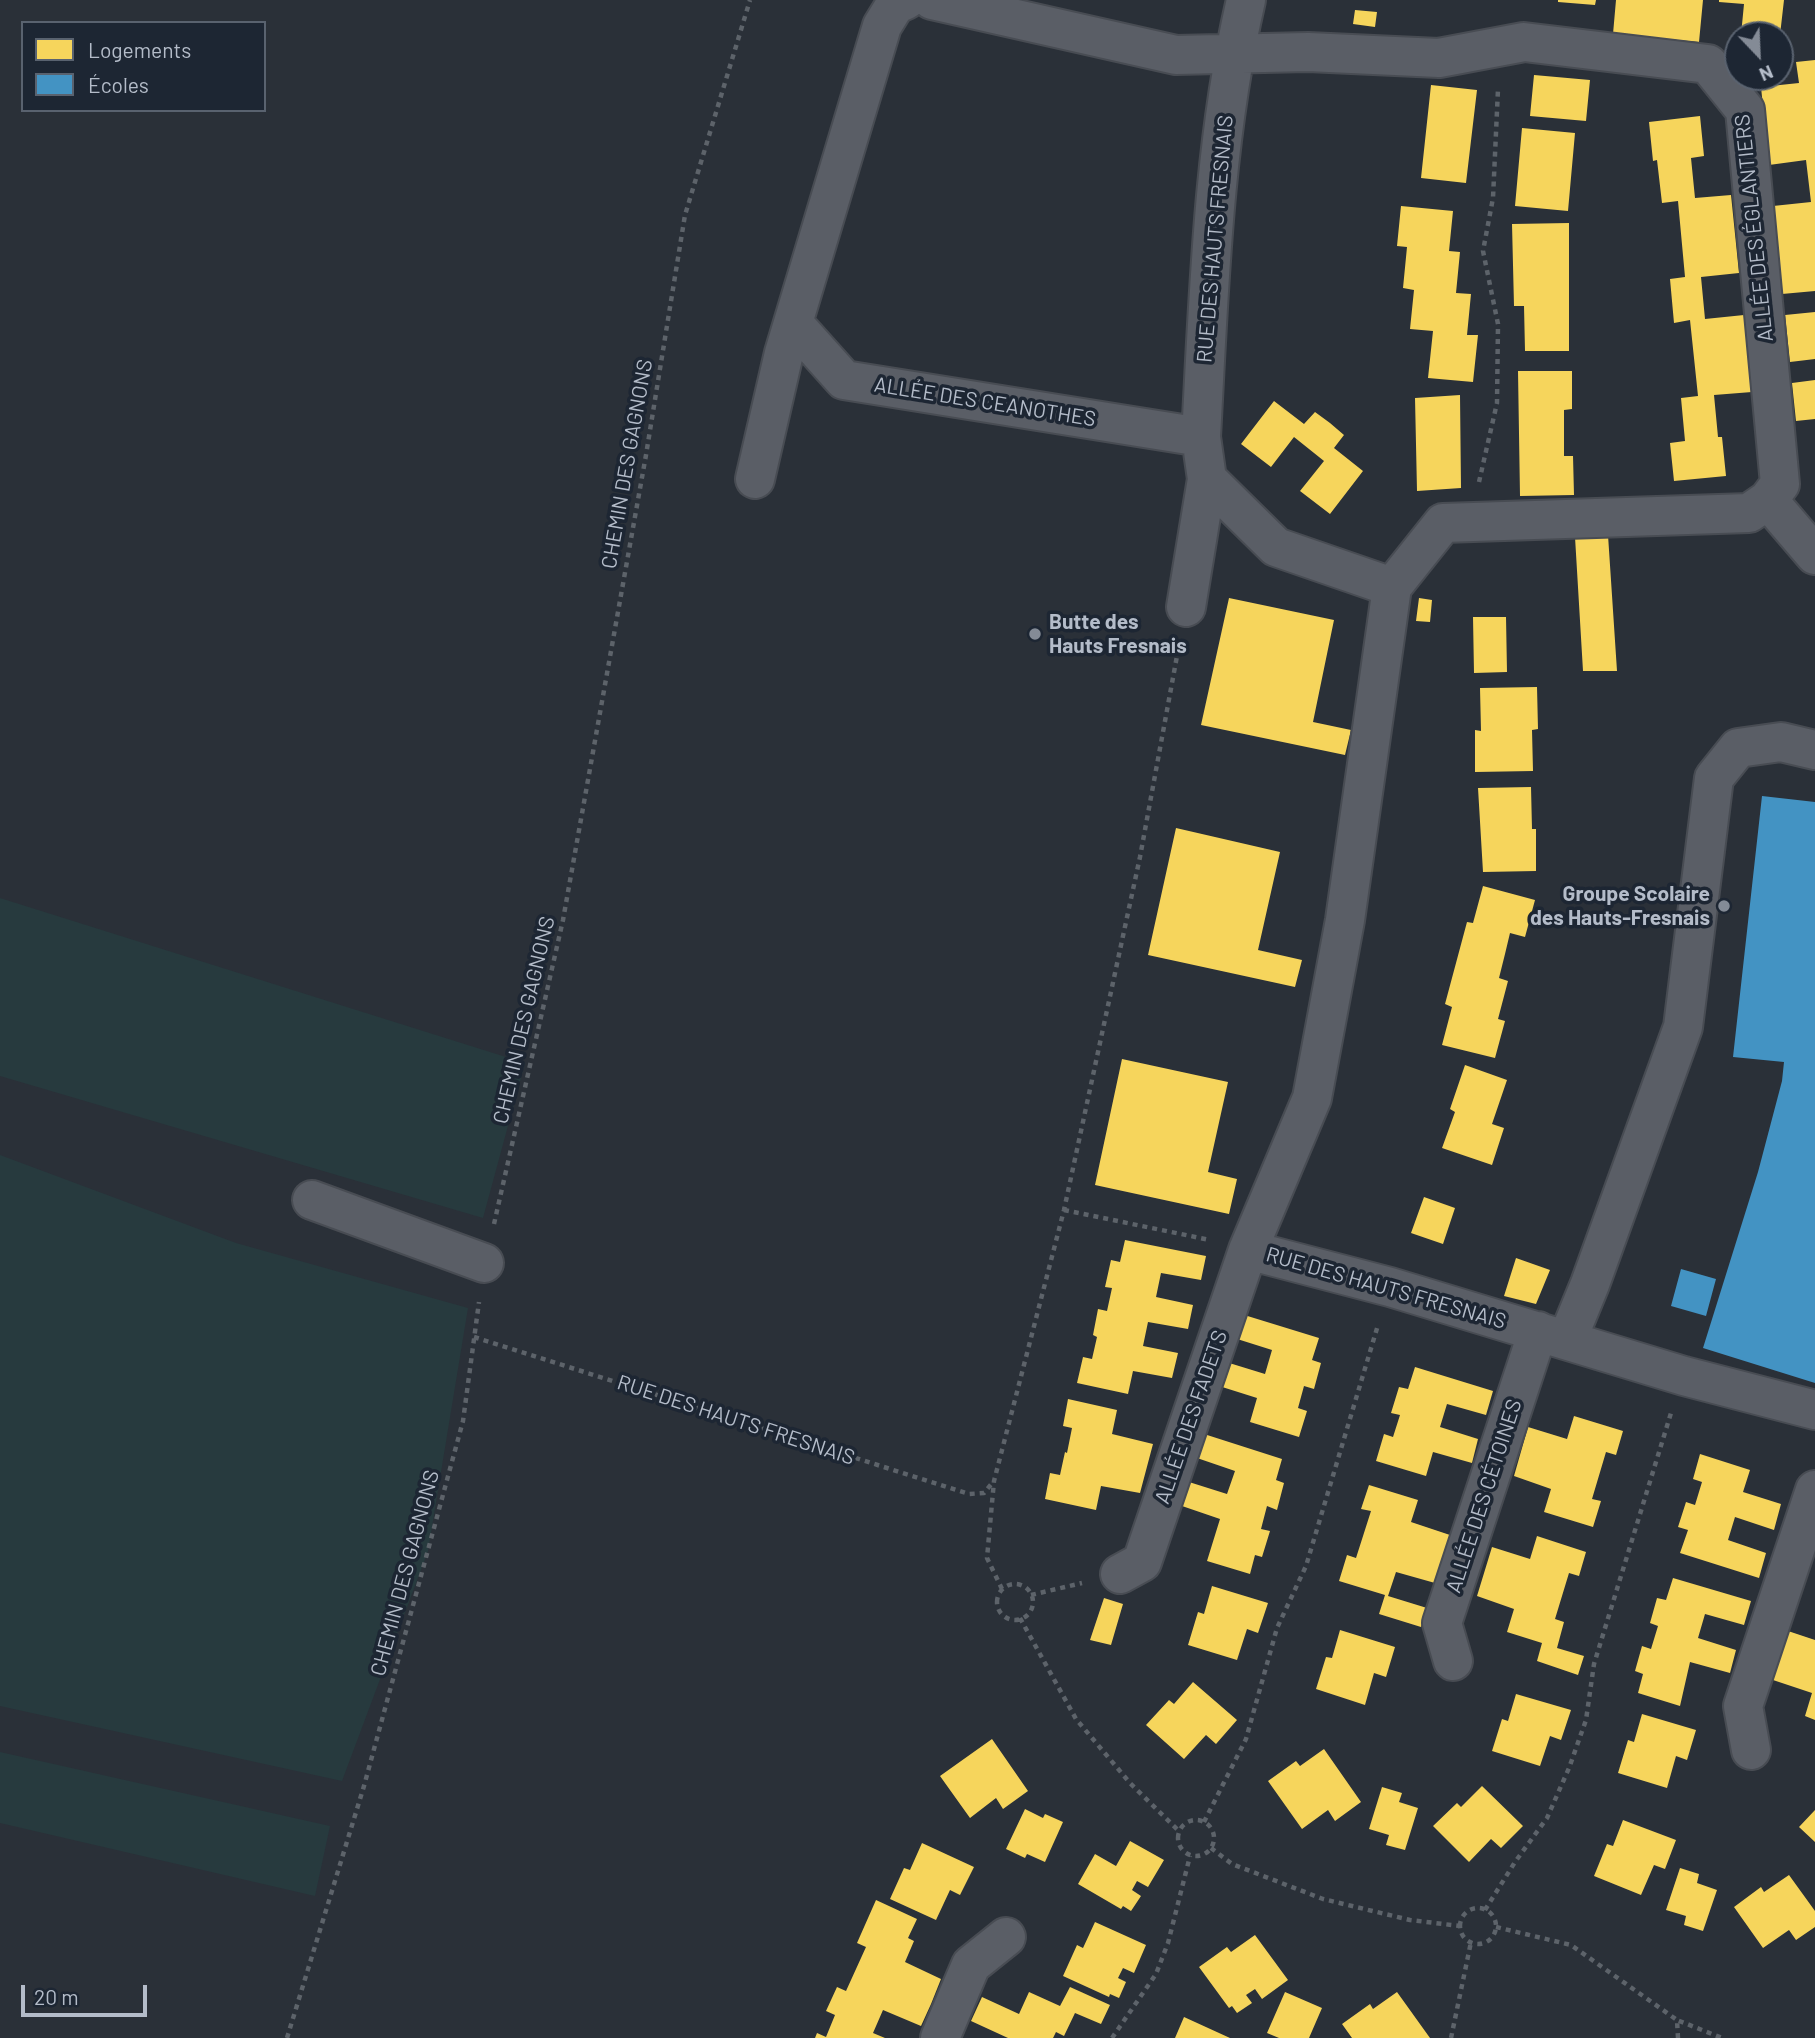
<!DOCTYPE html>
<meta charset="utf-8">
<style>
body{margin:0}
#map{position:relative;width:1815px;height:2038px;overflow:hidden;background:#2a3038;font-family:Barlow,sans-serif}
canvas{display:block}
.legend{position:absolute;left:21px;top:21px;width:245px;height:91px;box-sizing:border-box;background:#1d2633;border:2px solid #59626f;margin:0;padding:9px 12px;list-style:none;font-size:21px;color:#b4bcc9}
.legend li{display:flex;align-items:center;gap:14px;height:35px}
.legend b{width:35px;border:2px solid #59626f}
.north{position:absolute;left:1724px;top:21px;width:70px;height:70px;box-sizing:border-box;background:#1d2633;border:2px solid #59626f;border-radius:50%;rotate:157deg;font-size:19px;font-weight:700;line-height:28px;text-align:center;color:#b4bcc9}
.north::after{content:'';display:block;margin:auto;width:24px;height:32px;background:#848b96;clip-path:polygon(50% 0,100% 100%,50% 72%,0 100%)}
.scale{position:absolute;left:21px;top:1985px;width:126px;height:32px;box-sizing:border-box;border:4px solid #b4bcc9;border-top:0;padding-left:9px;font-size:21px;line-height:24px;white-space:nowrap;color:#b4bcc9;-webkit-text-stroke:5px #1d2633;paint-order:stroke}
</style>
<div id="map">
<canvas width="1815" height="2038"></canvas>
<ul class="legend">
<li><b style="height:19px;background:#f6d55c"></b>Logements</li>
<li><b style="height:19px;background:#4393c3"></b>Écoles</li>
</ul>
<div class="north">N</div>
<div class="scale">20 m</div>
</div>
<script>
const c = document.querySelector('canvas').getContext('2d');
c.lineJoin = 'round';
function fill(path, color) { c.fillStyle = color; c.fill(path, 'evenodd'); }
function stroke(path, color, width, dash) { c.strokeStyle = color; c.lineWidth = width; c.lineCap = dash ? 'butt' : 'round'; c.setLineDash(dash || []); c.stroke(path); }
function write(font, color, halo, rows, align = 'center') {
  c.font = font + ' Barlow,sans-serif'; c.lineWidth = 7; c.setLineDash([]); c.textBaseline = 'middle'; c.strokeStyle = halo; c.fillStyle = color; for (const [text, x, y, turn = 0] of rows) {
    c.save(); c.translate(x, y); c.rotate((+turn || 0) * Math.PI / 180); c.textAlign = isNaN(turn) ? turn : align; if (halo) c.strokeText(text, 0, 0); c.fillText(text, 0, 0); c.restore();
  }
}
const green = new Path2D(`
 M0 898 525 1063 483 1218 0 1076Z
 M0 1155 236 1243 468 1308 428 1551 342 1781 0 1706Z
 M0 1752 330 1826 315 1896 0 1823Z`);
const homes = new Path2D(`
 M1558 0H1596L1595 5 1558 2Z
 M1616 0H1703L1699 42 1613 34Z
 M1719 0H1784L1780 35H1741L1744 4 1719 2Z
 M1355 10 1377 12 1375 27 1353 24Z
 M1815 60V291L1782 294 1773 206 1811 202 1806 160 1769 165 1761 87 1799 83 1796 62Z
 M1534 75 1590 80 1586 121 1530 116Z
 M1431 85 1477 90 1466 183 1421 178Z
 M1700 116 1704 156 1691 158 1695 198 1731 195 1739 273 1701 277 1705 319 1744 315 1752 392 1714 395 1718 437H1722L1726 476 1674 481 1670 443 1685 441 1681 398 1698 396 1690 320 1674 323 1670 279 1685 277 1678 201 1662 203 1657 160 1653 161 1649 122Z
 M1522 128 1575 133 1568 211 1515 206Z
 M1401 206 1453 211 1449 251 1460 252 1456 293 1471 294 1467 335H1478L1473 382 1428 378 1433 331 1410 329 1414 290 1403 288 1407 247 1397 246Z
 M1569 223V351H1525L1524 306H1514L1512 224Z
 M1815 312V359L1790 362 1785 315Z
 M1518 371H1572V409L1564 410V456H1573L1574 495 1520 496Z
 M1815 380V419L1796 421 1792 383Z
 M1460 395 1461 488 1417 491 1415 398Z
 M1274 401 1304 424 1315 412 1330 423 1344 435 1334 448 1363 471 1330 514 1300 491 1324 461 1294 437 1271 467 1241 444Z
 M1608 535 1617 671H1583L1575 537Z
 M1229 598 1334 620 1313 722 1351 730 1345 755 1201 725Z
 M1419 598 1432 600 1430 622 1416 621Z
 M1473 617H1506L1507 672 1474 673Z
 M1537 687 1538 729 1532 730 1533 771 1475 772V730L1481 731 1480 688Z
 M1531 787 1532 829H1536V871L1483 872 1478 788Z
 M1176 828 1280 852 1258 950 1302 960 1295 987 1148 955Z
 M1483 886 1535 900 1525 937 1510 933 1505 954 1499 978 1508 981 1498 1019 1505 1021 1495 1058 1442 1045 1452 1007 1445 1004 1467 922 1473 923Z
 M1122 1059 1228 1082 1208 1172 1237 1179 1229 1214 1095 1185Z
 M1465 1065 1507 1080 1492 1124 1504 1128 1492 1165 1442 1148 1455 1112 1450 1109Z
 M1424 1197 1455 1208 1443 1244 1411 1233Z
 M1125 1240 1206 1256 1201 1280 1161 1273 1156 1297 1193 1305 1188 1329 1148 1322 1143 1346 1178 1353 1172 1378 1133 1371 1128 1394 1077 1383 1083 1357 1092 1359 1097 1337 1093 1335 1098 1309 1107 1311 1112 1288 1105 1287 1111 1260 1120 1262Z
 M1516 1258 1550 1270 1536 1304 1504 1296Z
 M1241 1314 1319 1338 1312 1360 1321 1363 1314 1389 1304 1386 1298 1408 1307 1411 1299 1437 1250 1422 1257 1398 1219 1386 1226 1362 1265 1374 1272 1350 1234 1338Z
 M1415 1367 1493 1391 1486 1415 1447 1404 1440 1427 1478 1439 1472 1463 1433 1452 1426 1476 1376 1461 1384 1434 1393 1437 1400 1415 1391 1413 1399 1387 1408 1389Z
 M1068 1399 1117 1410 1112 1434 1153 1444 1140 1493 1101 1486 1096 1510 1045 1499 1050 1473 1060 1475 1065 1452 1067 1453 1072 1428 1063 1426Z
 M1574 1416 1623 1431 1616 1455 1606 1452 1592 1499 1601 1501 1593 1527 1544 1512 1551 1489 1514 1476 1528 1427 1567 1439Z
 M1204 1434 1282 1459 1276 1480 1284 1483 1277 1510 1267 1506 1261 1529 1270 1531 1262 1557 1255 1555 1250 1574 1207 1561 1220 1519 1182 1506 1189 1482 1227 1494 1235 1471 1197 1458Z
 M1700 1454 1750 1470 1743 1492 1781 1504 1774 1530 1735 1517 1728 1540 1766 1553 1759 1578 1680 1553 1688 1530 1678 1527 1686 1502 1695 1505 1702 1482 1693 1479Z
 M1369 1485 1418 1500 1411 1522 1450 1535 1435 1583 1396 1572 1388 1596 1427 1608 1421 1627 1379 1614 1385 1595 1339 1581 1347 1555 1356 1558 1371 1511 1361 1509Z
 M1537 1536 1586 1552 1579 1576 1569 1573 1555 1619 1564 1622 1557 1648 1584 1656 1578 1675 1537 1661 1542 1643 1507 1632 1514 1609 1477 1596 1492 1547 1530 1559Z
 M1673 1578 1751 1601 1744 1625 1705 1614 1698 1638 1736 1650 1730 1673 1690 1662 1680 1706 1638 1693 1643 1674 1635 1671 1642 1646 1651 1649 1658 1626 1650 1623 1657 1598 1666 1600Z
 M1212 1586 1268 1603 1258 1633 1247 1629 1237 1660 1188 1645 1198 1612 1204 1614Z
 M1104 1598 1123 1604 1111 1645 1090 1640Z
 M1340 1630 1395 1647 1386 1677 1374 1673 1365 1705 1316 1689 1326 1657 1332 1658Z
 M1788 1631 1815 1640V1720L1805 1716 1812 1693 1773 1680Z
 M1193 1682 1237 1720 1216 1744 1206 1735 1184 1759 1146 1725 1169 1700 1174 1704Z
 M1516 1694 1571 1710 1561 1740 1550 1736 1540 1766 1492 1751 1502 1719 1508 1721Z
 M1642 1714 1696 1730 1687 1760 1676 1756 1667 1788 1618 1773 1628 1740 1634 1742Z
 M992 1739 1028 1791 1003 1809 996 1798 970 1818 940 1776Z
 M1324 1749 1361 1802 1335 1821 1328 1810 1302 1829 1268 1781 1296 1761 1300 1766Z
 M1482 1786 1523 1826 1501 1848 1491 1839 1469 1862 1433 1826 1457 1803 1461 1807Z
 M1382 1787 1402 1793 1399 1802 1418 1808 1405 1850 1386 1845 1389 1835 1369 1829Z
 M1025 1809 1043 1818 1045 1814 1063 1822 1045 1862 1027 1854 1025 1858 1006 1849Z
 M1815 1810V1842L1799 1827Z
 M1623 1820 1676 1840 1665 1869 1654 1865 1641 1895 1594 1876 1607 1844 1613 1846Z
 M1130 1841 1164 1860 1148 1887 1137 1881 1132 1890 1141 1896 1131 1911 1123 1906 1121 1909 1078 1884 1095 1854 1116 1866Z
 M922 1843 974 1867 960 1895 950 1890 936 1920 890 1899 904 1868 910 1870Z
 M1680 1868 1699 1874 1697 1883 1717 1890 1703 1931 1684 1925 1686 1916 1666 1910Z
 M1789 1875 1815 1911V1927L1796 1940 1789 1930 1763 1948 1734 1907 1761 1887 1764 1892Z
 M876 1900 917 1919 908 1938 914 1941 905 1962 941 1979 931 2004 921 2026 883 2010 873 2033 885 2038H815L817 2033 826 2037 835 2015 826 2011 837 1987 846 1991 866 1947 857 1943Z
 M1095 1922 1146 1945 1134 1973 1123 1968 1118 1978 1126 1982 1119 1998 1110 1994 1109 1997 1063 1976 1077 1945 1083 1948Z
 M1255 1935 1288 1980 1262 1999 1255 1989 1246 1995 1252 2003 1237 2013 1232 2006 1229 2008 1199 1967 1227 1947 1231 1952Z
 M1070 1987 1110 2005 1101 2024 1075 2013 1064 2036 1056 2032 1053 2038H1008L971 2021 982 1997 1019 2014 1029 1992 1060 2006Z
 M1285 1992 1322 2008 1309 2038H1279L1267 2033Z
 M1397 1992 1430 2038H1352L1342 2024 1370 2004 1373 2009Z
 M1184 2017 1230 2038H1175Z`);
const schools = new Path2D(`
 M1762 796 1815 802V1383L1703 1348 1758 1172 1782 1081 1784 1062 1733 1057Z
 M1681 1269 1716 1279 1706 1316 1671 1306Z`);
const path = new Path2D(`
 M1479 482 1497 403 1498 324 1483 251 1493 198 1498 89
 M1064 1210 1210 1240
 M494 1224 563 920 646 455 685 215 750 0
 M474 1337 969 1494 984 1493 993 1482
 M997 1602a18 18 0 1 1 36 0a18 18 0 1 1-36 0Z
 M1002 1589 987 1558 994 1481 1064 1210 1140 857 1179 645
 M1031 1595 1082 1583
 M1020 1618 1076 1719 1130 1783 1180 1832
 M1178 1838a18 18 0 1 1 36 0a18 18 0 1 1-36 0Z
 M1204 1822 1246 1739 1277 1628 1306 1566 1378 1325
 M1211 1848 1232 1864 1323 1899 1410 1920 1460 1926
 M1460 1926a18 18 0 1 1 36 0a18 18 0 1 1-36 0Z
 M1485 1910 1515 1862 1547 1818 1569 1768 1586 1720 1594 1664 1671 1413
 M1496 1927 1571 1945 1677 2020
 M287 2038 364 1786 463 1421 479 1302
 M1112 2038 1156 1974 1168 1943 1190 1856
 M1451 2038 1471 1942
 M1678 2038 1677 2020 1722 2038`);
const minor = new Path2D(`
 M932 0 1176 55 1308 52 1439 58 1524 42 1708 64 1745 110 1780 484 1768 500 1749 513 1443 523 1392 587 1345 920 1312 1098 1248 1250 1142 1562 1120 1574
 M793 323 844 380 1201 437
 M755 479 784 353 882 26 895 5 906 0
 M1207 479 1276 547 1392 587
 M1768 500 1815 555
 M1186 607 1207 479 1201 437C1209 291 1213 143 1246 0
 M312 1200 484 1263
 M1248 1250 1390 1287 1684 1376 1815 1410
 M1567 1340 1590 1284 1683 1027 1714 778 1738 748 1781 742 1815 750
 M1453 1661 1442 1623 1538 1331
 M1751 1750 1743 1706 1815 1490
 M940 2038 971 1965 1006 1937`);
const markers = [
 [1035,634,7,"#848b96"],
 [1724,906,7,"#848b96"]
];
const streetNames = [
 ["ALLÉE DES ÉGLANTIERS",1754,228,-96],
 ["RUE DES HAUTS FRESNAIS",1215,239,-85],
 ["ALLÉE DES CEANOTHES",985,402,9],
 ["CHEMIN DES GAGNONS",627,464,-80],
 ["CHEMIN DES GAGNONS",524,1020,-77],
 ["RUE DES HAUTS FRESNAIS",1386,1288,16],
 ["ALLÉE DES FADETS",1191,1417,-71],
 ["RUE DES HAUTS FRESNAIS",736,1420,18],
 ["ALLÉE DES CÉTOINES",1484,1496,-72],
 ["CHEMIN DES GAGNONS",405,1573,-75]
];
const poiNames = [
 ["Butte des",1049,622],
 ["Hauts Fresnais",1049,646],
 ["Groupe Scolaire",1710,894,"right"],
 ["des Hauts-Fresnais",1710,918,"right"]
];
fill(green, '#273a3e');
fill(homes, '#f6d55c');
fill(schools, '#4393c3');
stroke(minor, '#484c53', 42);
stroke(path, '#5d636a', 4.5, [5, 5]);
stroke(minor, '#5a5e66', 38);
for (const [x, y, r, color] of markers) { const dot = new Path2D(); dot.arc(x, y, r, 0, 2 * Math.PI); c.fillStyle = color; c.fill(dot); stroke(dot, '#1d2633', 2.5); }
write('21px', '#b4bcc9', '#1d2633', streetNames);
write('bold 21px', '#b4bcc9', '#1d2633', poiNames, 'left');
</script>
